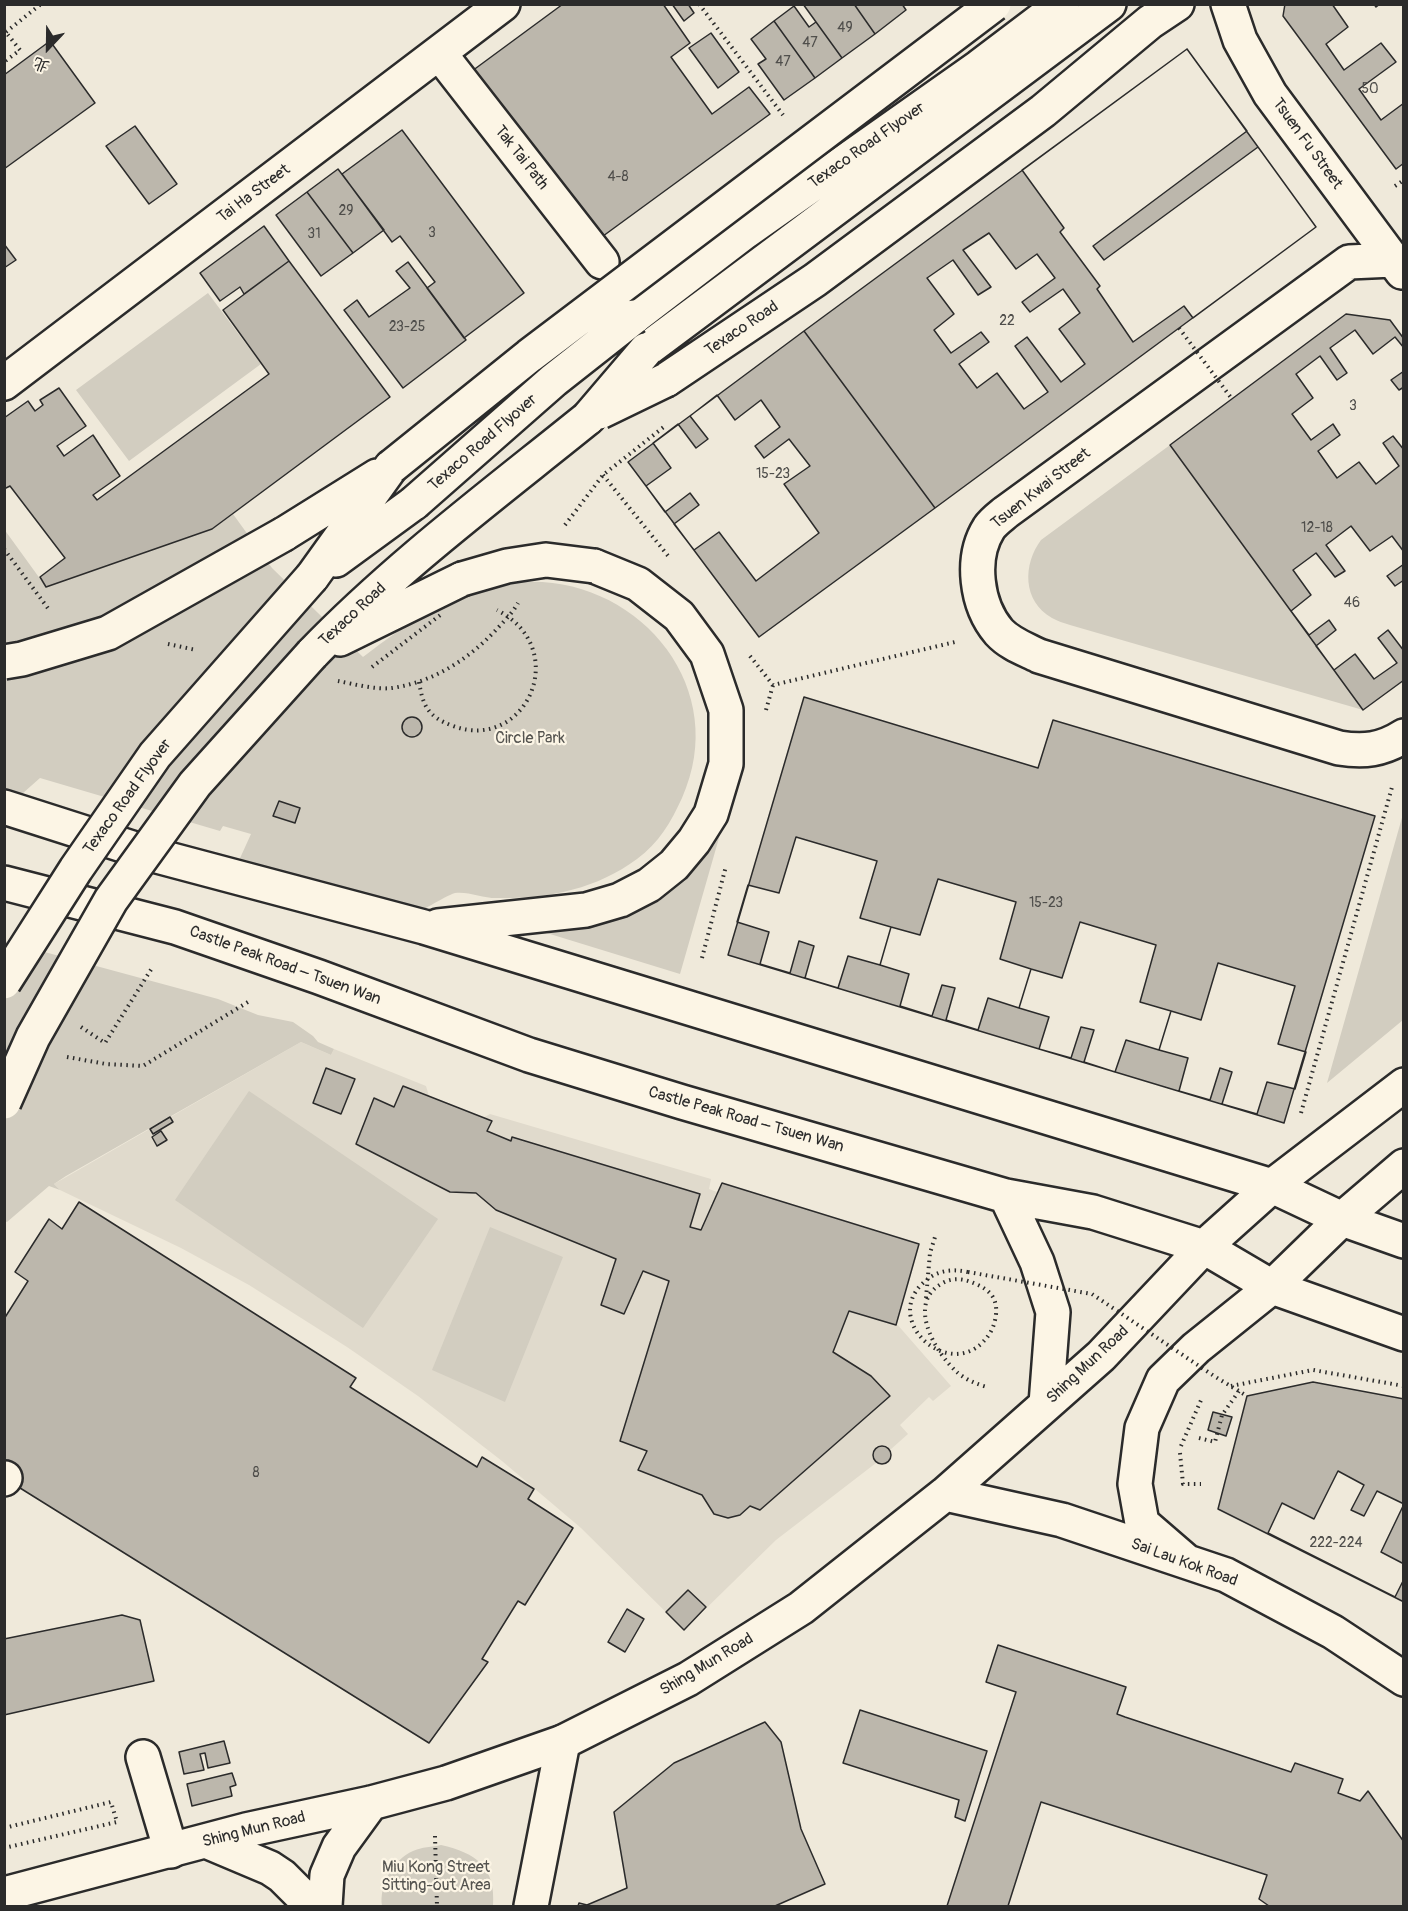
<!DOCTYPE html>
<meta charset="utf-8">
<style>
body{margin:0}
#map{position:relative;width:1408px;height:1911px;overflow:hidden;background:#efe9da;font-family:Pangolin,"LXGW WenKai TC",sans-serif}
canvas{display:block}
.frame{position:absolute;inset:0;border:6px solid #2b2b2b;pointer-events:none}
.north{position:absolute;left:18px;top:18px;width:60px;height:60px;-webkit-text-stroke:4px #fcf5e5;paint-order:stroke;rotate:202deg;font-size:16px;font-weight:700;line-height:24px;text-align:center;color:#2b2b2b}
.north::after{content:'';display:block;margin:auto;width:21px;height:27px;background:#2b2b2b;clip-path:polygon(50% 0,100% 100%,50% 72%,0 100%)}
</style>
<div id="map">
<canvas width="1408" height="1911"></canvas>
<div class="frame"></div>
<div class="north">北</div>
</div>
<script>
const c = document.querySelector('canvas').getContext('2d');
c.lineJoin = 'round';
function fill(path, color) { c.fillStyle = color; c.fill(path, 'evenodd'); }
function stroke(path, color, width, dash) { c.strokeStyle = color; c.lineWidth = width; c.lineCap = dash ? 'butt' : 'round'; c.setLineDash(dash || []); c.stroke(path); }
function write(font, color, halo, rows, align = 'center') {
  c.font = font + ' Pangolin,sans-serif'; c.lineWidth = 4.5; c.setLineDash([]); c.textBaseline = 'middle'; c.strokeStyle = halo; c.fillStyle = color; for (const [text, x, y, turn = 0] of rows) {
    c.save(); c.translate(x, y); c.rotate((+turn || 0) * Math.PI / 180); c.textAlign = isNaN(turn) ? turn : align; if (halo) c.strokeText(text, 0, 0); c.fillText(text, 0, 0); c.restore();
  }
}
const built = new Path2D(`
 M301 1042 331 1055 334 1049 426 1086 429 1096 483 1118 490 1114 711 1179 709 1189 717 1192 722 1183 919 1244 896 1323 951 1386 933 1401 929 1397 900 1425 908 1434 890 1450V1459L886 1464 876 1463 776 1540 684 1630 581 1528 502 1461 418 1396 347 1347 249 1285 181 1248 60 1190 54 1184Z`);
const green = new Path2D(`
 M208 293 261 364 129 461 76 390Z
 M1170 445 1363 710 1070 625C1064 623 1057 621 1052 618 1022 601 1023 564 1041 540Z
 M233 514 272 568 363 657C408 623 453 590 511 583 631 568 734 683 682 798 671 822 659 843 637 859 595 890 546 899 496 898 483 898 467 891 455 893 443 897 420 912 407 919L236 867 251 834 223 826 220 831 40 778 5 809 4 529 46 587 212 529Z
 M1403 814V1020L1327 1083Z
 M723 824 680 974 537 930C565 927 601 926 627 915 666 900 696 854 723 824Z
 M4 941 218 999 258 1015 293 1022 313 1036 318 1042 334 1049 331 1055 301 1042 66 1176 54 1184 60 1190 49 1186 7 1222 4 1221Z
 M249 1091 438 1219 363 1328 175 1200Z
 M490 1227 563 1257 505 1402 432 1370Z
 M441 1845C476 1853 496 1867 493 1906H382C379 1885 393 1860 413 1851 421 1847 433 1847 441 1845Z`);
const building = new Path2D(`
 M563 4H663L690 43 671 57 712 114 749 87 770 114 599 239 472 71Z
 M672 4H688L694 13 684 21Z
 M803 4H854L875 34 842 58Z
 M854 4H902L906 10 875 34Z
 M1285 4H1404V163L1396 169 1283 16Z
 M1332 4H1374L1376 7 1380 4H1404V103L1381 120 1359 89 1396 62 1381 43 1344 70 1326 44 1348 27Z
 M794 6 809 27 816 22 842 58 815 78 774 21Z
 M774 21 815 78 784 100 758 64 766 59 751 39Z
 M711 33 739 72 718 88 689 48Z
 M50 41 95 103 4 169V75Z
 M1187 49 1316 227 935 508 804 331Z
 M1187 49 1247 131 1093 246 1104 260 1258 147 1316 227 1193 318 1184 306 1133 342 1097 289 1100 286 1060 232 1064 228 1022 170Z
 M135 126 177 184 149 204 106 146Z
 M402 130 524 293 464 338 427 288 435 282 400 236 392 242 342 174Z
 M338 169 384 230 353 253 307 192Z
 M307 192 353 253 321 276 276 215Z
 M264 226 289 261 244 294 240 287 220 301 200 273Z
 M989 233 1016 269 1037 254 1055 278 1022 302 1030 312 1063 289 1080 313 1059 329 1085 364 1061 382 1027 337 1015 346 1048 392 1024 409 997 373 977 388 959 364 989 342 981 332 951 353 934 330 954 314 927 278 953 260 978 295 991 287 963 250Z
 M4 244 16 260 4 268Z
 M289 261 390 397 212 529 46 587 40 577 65 558 10 486 4 489V418L28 401 35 411 43 405 40 400 59 388 86 426 57 446 64 456 93 435 120 476 93 495 97 500 269 374 223 310Z
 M408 262 466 340 403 388 344 310 357 300 369 317 410 288 396 271Z
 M1346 314 1390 320 1404 339V680L1363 710 1170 445Z
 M1355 330 1373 354 1395 337 1404 348V371L1391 380 1399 390 1404 387V450L1393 436 1383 443 1399 466 1376 484 1359 462 1337 478 1318 451 1340 435 1333 424 1311 440 1292 414 1313 398 1296 374 1320 356 1337 380 1347 373 1330 348Z
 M804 331 935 508 759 637 628 462Z
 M717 395 735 420 761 400 780 427 755 446 764 458 789 439 810 466 784 484 819 533 756 581 719 532 694 550 674 524 699 505 690 493 665 512 646 486 671 468 653 443 678 424 696 448 708 439 690 416Z
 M1351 526 1370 551 1392 536 1404 552V564L1387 576 1395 586 1404 580V651L1388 630 1378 638 1397 663 1374 679 1355 654 1334 670 1316 646 1336 630 1329 620 1309 635 1291 611 1311 595 1293 570 1316 553 1335 577 1345 571 1326 545Z
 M804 697 1038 768 1053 720 1375 816 1284 1123 728 955Z
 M402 727a10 10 0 1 1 20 0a10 10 0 1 1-20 0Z
 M279 801 300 808 295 823 273 816Z
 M796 837 877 861 860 918 891 927 880 965 848 956 838 988 805 978 814 946 799 941 790 973 760 964 769 932 737 922 748 885 779 893Z
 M938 879 1016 902 1000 959 1031 969 1019 1008 988 998 978 1030 946 1020 955 988 942 985 932 1016 900 1006 909 974 880 965 891 927 920 935Z
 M1080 922 1156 945 1140 1002 1171 1011 1159 1050 1126 1040 1115 1072 1084 1062 1094 1030 1081 1027 1071 1058 1039 1049 1049 1017 1019 1008 1031 969 1062 978Z
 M1218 963 1295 986 1278 1044 1306 1052 1295 1089 1267 1082 1257 1114 1222 1104 1232 1072 1220 1068 1210 1100 1179 1091 1188 1058 1159 1050 1171 1011 1201 1020Z
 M326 1068 355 1079 341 1114 313 1103Z
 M403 1086 492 1121 487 1131 511 1141 512 1137 700 1194 690 1227 701 1230 722 1183 919 1244 896 1325 849 1311 833 1352 871 1376 890 1396 760 1510 750 1506 740 1515 728 1518 714 1514 702 1495 638 1470 647 1451 620 1441 669 1281 643 1271 624 1314 601 1305 616 1259 496 1210 476 1193 450 1192 356 1144 374 1098 394 1107Z
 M170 1117 173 1122 153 1134 150 1129Z
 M161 1131 167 1140 157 1146 152 1137Z
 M79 1202 356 1378 350 1387 477 1467 482 1457 534 1489 528 1499 573 1528 525 1605 518 1601 482 1659 488 1662 429 1743 4 1478V1319L28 1281 15 1272 49 1219 62 1229Z
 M1313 1382 1404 1399V1602L1218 1509 1247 1396Z
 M1213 1412 1232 1417 1226 1436 1208 1430Z
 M873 1455a9 9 0 1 1 18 0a9 9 0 1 1-18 0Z
 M1338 1471 1364 1485 1351 1510 1364 1516 1377 1491 1404 1504 1381 1552 1404 1564V1579L1395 1597 1268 1533 1282 1503 1314 1519Z
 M688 1590 706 1607 684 1630 666 1612Z
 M627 1609 644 1619 625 1652 608 1642Z
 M122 1615 140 1620 154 1681 4 1715V1639Z
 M998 1645 1126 1687 1117 1714 1125 1717 1291 1772 1295 1763 1343 1779 1338 1793 1360 1801 1368 1791 1404 1842V1906H1269L1259 1899 1267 1875 1041 1802 1008 1906H947L1016 1692 986 1682Z
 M860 1710 987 1751 965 1821 955 1817 959 1800 843 1763Z
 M765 1722 781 1742 801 1829 825 1884 775 1906H578L579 1903 587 1905 627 1888 614 1812 674 1763Z
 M224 1741 230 1763 208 1768 205 1753 200 1754 204 1770 184 1774 179 1752Z
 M232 1773 236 1785 230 1787 232 1796 192 1806 187 1784Z`);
const path = new Path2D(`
 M699 4 783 115
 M4 30 20 50 4 62
 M6 32 41 4
 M1395 186 1404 180
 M603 475 669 557
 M565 525 603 475 665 426
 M4 549 50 611
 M168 644 196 650
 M750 656 773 685 955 642
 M338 681C354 684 375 690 392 688 433 682 466 661 495 631 503 622 512 614 518 603
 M766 710 773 685
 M702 958 726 866
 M81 1027 105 1043 152 968
 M67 1057 106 1064 143 1066 248 1002
 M1301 1113 1392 787
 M968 1272C950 1268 935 1271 922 1284 881 1324 956 1387 990 1333 995 1325 998 1311 995 1302 992 1291 981 1286 971 1282 961 1278 950 1278 941 1284 906 1304 936 1354 958 1373 967 1380 976 1384 987 1387
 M926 1298 930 1253 935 1237
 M1231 1386 1313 1370 1404 1386
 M1199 1438 1215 1442 1222 1415 1239 1391
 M1181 1446 1202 1398
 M1180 1453 1183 1484H1201
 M4 1828 111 1802 117 1822 4 1848
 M435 1836 437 1906`);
const minor = new Path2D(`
 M1228 4 1240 40 1270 94 1402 272
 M440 54 602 262
 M1393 260 1349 262 1006 512C1000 517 993 522 989 528 970 558 976 605 999 632 1010 644 1025 649 1039 656L1339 748C1364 752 1382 750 1404 736
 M4 383 503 4
 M4 1479 5 1478
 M143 1757 171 1851
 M531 1906 563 1742`);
const major = new Path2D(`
 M634 317 745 232 979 67 1062 4
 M646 350 1109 4
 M666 380 815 280 1043 111 1150 22 1177 4
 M284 534 377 476
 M336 560 414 503
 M312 577 391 467
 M340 639 462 579
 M312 654C396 567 494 494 588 418
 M4 807 157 856 424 927 1272 1186 1342 1219 1404 1241
 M4 883 175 927 319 977 529 1055 682 1102 1006 1196 1093 1212 1204 1247 1272 1287 1404 1334
 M438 926 586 910 620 900 649 885 674 865 694 841 711 814 726 764V710L707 654 679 616 638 584 594 566
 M1006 1196 1037 1262 1053 1312 1046 1404
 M945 1494 1062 1520 1226 1575 1333 1632 1404 1679
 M1186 1561 1142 1523 1135 1484 1142 1428 1163 1380 1196 1348 1272 1287 1342 1219 1404 1166
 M206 1841 270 1868 282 1876 312 1906
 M4 1894 246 1830 371 1803 446 1783 563 1742 688 1679 801 1608 945 1494 1101 1356 1204 1247 1272 1186 1404 1085
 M325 1906 327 1875 339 1847 371 1803`);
const pathBridge = new Path2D(`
 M1179 328 1232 399
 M372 667 443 613
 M419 682C423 706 428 717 453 726 526 753 573 649 497 610
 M968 1272 1092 1294 1214 1376 1247 1396`);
const majorBridge = new Path2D(`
 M600 412 666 380
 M588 418 646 350
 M391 467 529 356 994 4
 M414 503 554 380 634 317
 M462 579 507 566 546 560 594 566
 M4 662 22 659 108 633 284 534
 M4 982 76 869 155 755 312 577
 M4 1102 33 1037 111 900 195 784 312 654`);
const numberNames = [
 ["49",845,28],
 ["47",810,43],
 ["47",783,62],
 ["50",1370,89],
 ["4-8",618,177],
 ["29",346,211],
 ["3",432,233],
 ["31",314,234],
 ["22",1007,321],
 ["23-25",407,327],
 ["3",1353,406],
 ["15-23",773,474],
 ["12-18",1317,528],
 ["46",1352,603],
 ["15-23",1046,903],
 ["8",256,1473],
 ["222-224",1336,1543]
];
const streetNames = [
 ["Tsuen Fu Street",1307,144,54],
 ["Texaco Road Flyover",867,146,-35],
 ["Tak Tai Path",521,158,52],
 ["Tai Ha Street",254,194,-37],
 ["Texaco Road",742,329,-34],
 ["Texaco Road Flyover",483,443,-41],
 ["Tsuen Kwai Street",1041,489,-38],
 ["Texaco Road",353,615,-43],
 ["Texaco Road Flyover",128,797,-54],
 ["Castle Peak Road – Tsuen Wan",285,966,20],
 ["Castle Peak Road – Tsuen Wan",746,1120,16],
 ["Shing Mun Road",1088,1365,-43],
 ["Sai Lau Kok Road",1184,1563,20],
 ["Shing Mun Road",707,1665,-31],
 ["Shing Mun Road",254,1830,-14]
];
const parkNames = [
 ["Circle Park",530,739],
 ["Miu Kong Street",436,1868],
 ["Sitting-out Area",436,1886]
];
fill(built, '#e0dacc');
fill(green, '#d2cdc0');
fill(building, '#bcb7ac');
stroke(building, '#2b2b2b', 1.5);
stroke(minor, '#2b2b2b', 38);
stroke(major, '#2b2b2b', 38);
stroke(path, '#2b2b2b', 4, [1.5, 4.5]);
stroke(minor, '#fcf5e5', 33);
stroke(major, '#fcf5e5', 33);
stroke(majorBridge, '#2b2b2b', 38, []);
stroke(pathBridge, '#2b2b2b', 4, [1.5, 4.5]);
stroke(majorBridge, '#fcf5e5', 33);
write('14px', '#4f4e4b', null, numberNames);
write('16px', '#2b2b2b', '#fcf5e5', streetNames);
write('16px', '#555450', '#fcf5e5', parkNames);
</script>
